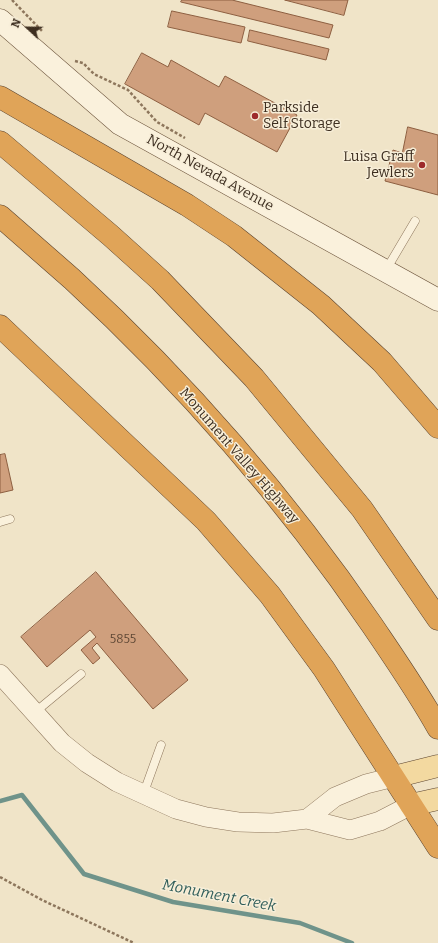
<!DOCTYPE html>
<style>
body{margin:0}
#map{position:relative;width:438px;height:943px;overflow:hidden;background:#f0e4c8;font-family:Bitter,serif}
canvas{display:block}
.north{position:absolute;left:8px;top:8px;width:40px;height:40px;-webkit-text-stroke:3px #f7eed8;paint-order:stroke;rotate:292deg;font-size:11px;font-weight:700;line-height:16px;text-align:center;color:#3d2e20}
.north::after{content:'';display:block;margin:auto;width:14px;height:18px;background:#3d2e20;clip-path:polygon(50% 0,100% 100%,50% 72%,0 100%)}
</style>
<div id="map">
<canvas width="438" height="943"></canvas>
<div class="north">N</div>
</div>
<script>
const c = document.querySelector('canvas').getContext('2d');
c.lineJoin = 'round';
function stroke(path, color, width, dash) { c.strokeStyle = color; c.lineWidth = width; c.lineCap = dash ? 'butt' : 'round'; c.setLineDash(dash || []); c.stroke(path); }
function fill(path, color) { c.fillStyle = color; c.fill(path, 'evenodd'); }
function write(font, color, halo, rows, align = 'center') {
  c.font = font + ' Bitter,serif'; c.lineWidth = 3; c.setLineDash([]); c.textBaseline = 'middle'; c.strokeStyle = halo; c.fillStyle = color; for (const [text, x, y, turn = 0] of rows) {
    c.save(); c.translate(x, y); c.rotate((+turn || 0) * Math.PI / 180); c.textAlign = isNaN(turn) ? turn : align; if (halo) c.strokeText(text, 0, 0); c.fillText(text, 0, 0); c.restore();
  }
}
const stream = new Path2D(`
 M0 801 22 795 84 874 173 902 300 923 352 943`);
const building = new Path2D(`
 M182 0H232L333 25 329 38 181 2Z
 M285 0H348L344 15Z
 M172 11 245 27 241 43 168 27Z
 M250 30 329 49 326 60 248 41Z
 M142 53 168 67 171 60 219 87 225 76 297 115 277 152 205 113 199 125 125 84Z
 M408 127 438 135V195L385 181 393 150 402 153Z
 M5 454 13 490 0 493V455Z
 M96 572 188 680 153 709 97 643 92 648 100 658 93 664 81 650 96 637 90 630 47 667 21 637Z`);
const path = new Path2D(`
 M12 0 42 31
 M75 61 83 63 94 74 128 90 157 122 185 138
 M0 877 42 900 134 943`);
const service = new Path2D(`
 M386 270 415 221
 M0 522 10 519
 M34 713 81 674
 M143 795 161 745`);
const tertiary = new Path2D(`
 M0 674 62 743 87 763 117 782 176 809 206 817 238 822 273 823 307 819 350 830 380 821 411 805
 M307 819 335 797 366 784 394 777`);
const secondary = new Path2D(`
 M0 20 120 124 438 300`);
const primary = new Path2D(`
 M394 777 438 766
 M411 805 438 799`);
const motorway = new Path2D(`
 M0 97 187 205 234 236 321 305 382 362 438 427
 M0 142 110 235 160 280 254 378 362 509 438 619
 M0 216C24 237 48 258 72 279 184 382 286 499 372 625 395 659 418 692 438 728
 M0 326 206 521 270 595 324 669 438 847`);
const markers = [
 [255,116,4,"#9e2a2b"],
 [422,165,4,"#9e2a2b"]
];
const numberNames = [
 ["5855",123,640]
];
const poiNames = [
 ["Parkside",263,108],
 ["Self Storage",263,124],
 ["Luisa Graff",414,157,"right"],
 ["Jewlers",414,173,"right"]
];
const streetNames = [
 ["North Nevada Avenue",210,173,29],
 ["Monument Valley Highway",239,456,49]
];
const waterNames = [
 ["Monument Creek",219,896,11]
];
stroke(stream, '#6f938a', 4.5);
fill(building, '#cf9f7d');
stroke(building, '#8d5f41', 1);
stroke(service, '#8d765c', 9);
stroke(tertiary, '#8d765c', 20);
stroke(secondary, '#6f573f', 23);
stroke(primary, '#5b4430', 23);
stroke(motorway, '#5b4430', 23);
stroke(path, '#8d765c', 2.5, [3, 2]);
stroke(service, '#faf1dc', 8);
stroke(tertiary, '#faf1dc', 19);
stroke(secondary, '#faf1dc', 22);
stroke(primary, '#f3d9a0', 22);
stroke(motorway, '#e0a458', 22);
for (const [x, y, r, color] of markers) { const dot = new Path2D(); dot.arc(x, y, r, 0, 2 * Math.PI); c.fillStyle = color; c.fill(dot); stroke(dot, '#f7eed8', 1.5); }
write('12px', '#624a37', null, numberNames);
write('14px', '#3d2e20', '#f7eed8', poiNames, 'left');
write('14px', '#3d2e20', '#f7eed8', streetNames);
write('italic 15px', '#2f5d5a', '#f7eed8', waterNames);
</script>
